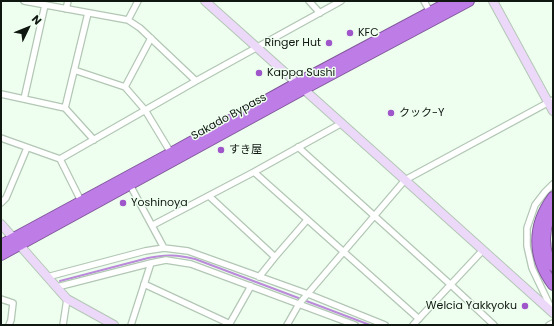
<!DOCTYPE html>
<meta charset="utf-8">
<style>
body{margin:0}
#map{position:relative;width:554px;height:326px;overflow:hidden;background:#eefff0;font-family:Poppins,sans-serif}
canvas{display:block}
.frame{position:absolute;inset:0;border:2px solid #101711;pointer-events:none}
.north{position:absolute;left:8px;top:8px;width:40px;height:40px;-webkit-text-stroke:3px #eefff0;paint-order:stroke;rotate:47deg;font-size:11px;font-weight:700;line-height:16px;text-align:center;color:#101711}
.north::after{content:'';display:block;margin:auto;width:14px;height:18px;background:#101711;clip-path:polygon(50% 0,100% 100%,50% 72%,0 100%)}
</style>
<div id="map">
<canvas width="554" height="326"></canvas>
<div class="frame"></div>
<div class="north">N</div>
</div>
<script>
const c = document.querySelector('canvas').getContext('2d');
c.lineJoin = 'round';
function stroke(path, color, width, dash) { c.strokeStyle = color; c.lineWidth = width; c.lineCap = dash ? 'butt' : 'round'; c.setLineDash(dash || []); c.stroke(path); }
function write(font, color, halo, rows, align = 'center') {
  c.font = font + ' Poppins,"Noto Sans JP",sans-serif'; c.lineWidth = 3; c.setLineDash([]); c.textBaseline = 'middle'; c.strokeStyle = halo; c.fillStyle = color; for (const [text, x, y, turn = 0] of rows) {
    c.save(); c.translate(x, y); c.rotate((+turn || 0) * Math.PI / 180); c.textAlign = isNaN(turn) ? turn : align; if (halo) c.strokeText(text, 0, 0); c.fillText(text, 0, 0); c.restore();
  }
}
const stream = new Path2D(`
 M60 281 148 258C167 254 177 255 195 259L370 325`);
const street = new Path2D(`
 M24 1 128 20 140 28 196 81
 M309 1 320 13
 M424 1 430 12
 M66 9 68 1
 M128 20 138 1
 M74 70 125 87 145 110 171 153
 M125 87 151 38
 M1 94 65 108 94 140
 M24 99 45 5
 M65 108 88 13
 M1 138 60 159 81 201
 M298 147 451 285 494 325
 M60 159 196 81 341 1
 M254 172 419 319
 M130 185 164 248
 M209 196 275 257
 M1 203 6 198 27 148
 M153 225 254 172 342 123
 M47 277 145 251 164 248 188 251 308 294 385 325
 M259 277 275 257 307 220
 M144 284 230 324
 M57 287 151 263 166 260 191 264 355 325
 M1 299 13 303 11 320 9 325
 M552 310 532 268 527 246V228L535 205 545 192 553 184
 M63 325 67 299
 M131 325 151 263
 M229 325 251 286
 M287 325 299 304 405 180 553 100
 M413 325 483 250
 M549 325 553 323`);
const secondary = new Path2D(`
 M205 1 405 180 553 313
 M493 1 553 111
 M1 224 67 299 114 325`);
const highway = new Path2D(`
 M553 197C532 225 532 257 553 285
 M553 209C544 226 541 249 553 266
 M1 245 171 153 297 83 451 1
 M1 255 304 89 469 1`);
const markers = [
 [350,33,4,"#9f56ca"],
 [329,43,4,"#9f56ca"],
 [259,73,4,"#9f56ca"],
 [391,113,4,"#9f56ca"],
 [221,150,4,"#9f56ca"],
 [123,203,4,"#9f56ca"],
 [525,306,4,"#9f56ca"]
];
const poiNames = [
 ["KFC",358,33],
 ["Ringer Hut",321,43,"right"],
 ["Kappa Sushi",267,73],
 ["クック-Y",399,113],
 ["すき屋",229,150],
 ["Yoshinoya",131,203],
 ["Welcia Yakkyoku",517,306,"right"]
];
const streetNames = [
 ["Sakado Bypass",229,117,-29]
];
stroke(stream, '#bb8adb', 2);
stroke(street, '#b3c7b5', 8);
stroke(secondary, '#b3c7b5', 10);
stroke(highway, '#81599b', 12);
stroke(street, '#fff', 5.5);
stroke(secondary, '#ecd8f8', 8);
stroke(highway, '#be7ce6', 10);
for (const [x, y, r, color] of markers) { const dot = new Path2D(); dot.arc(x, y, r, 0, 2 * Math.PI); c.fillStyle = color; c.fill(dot); stroke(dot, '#eefff0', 1.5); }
write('11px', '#101711', '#eefff0', poiNames, 'left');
write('11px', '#101711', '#eefff0', streetNames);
</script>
